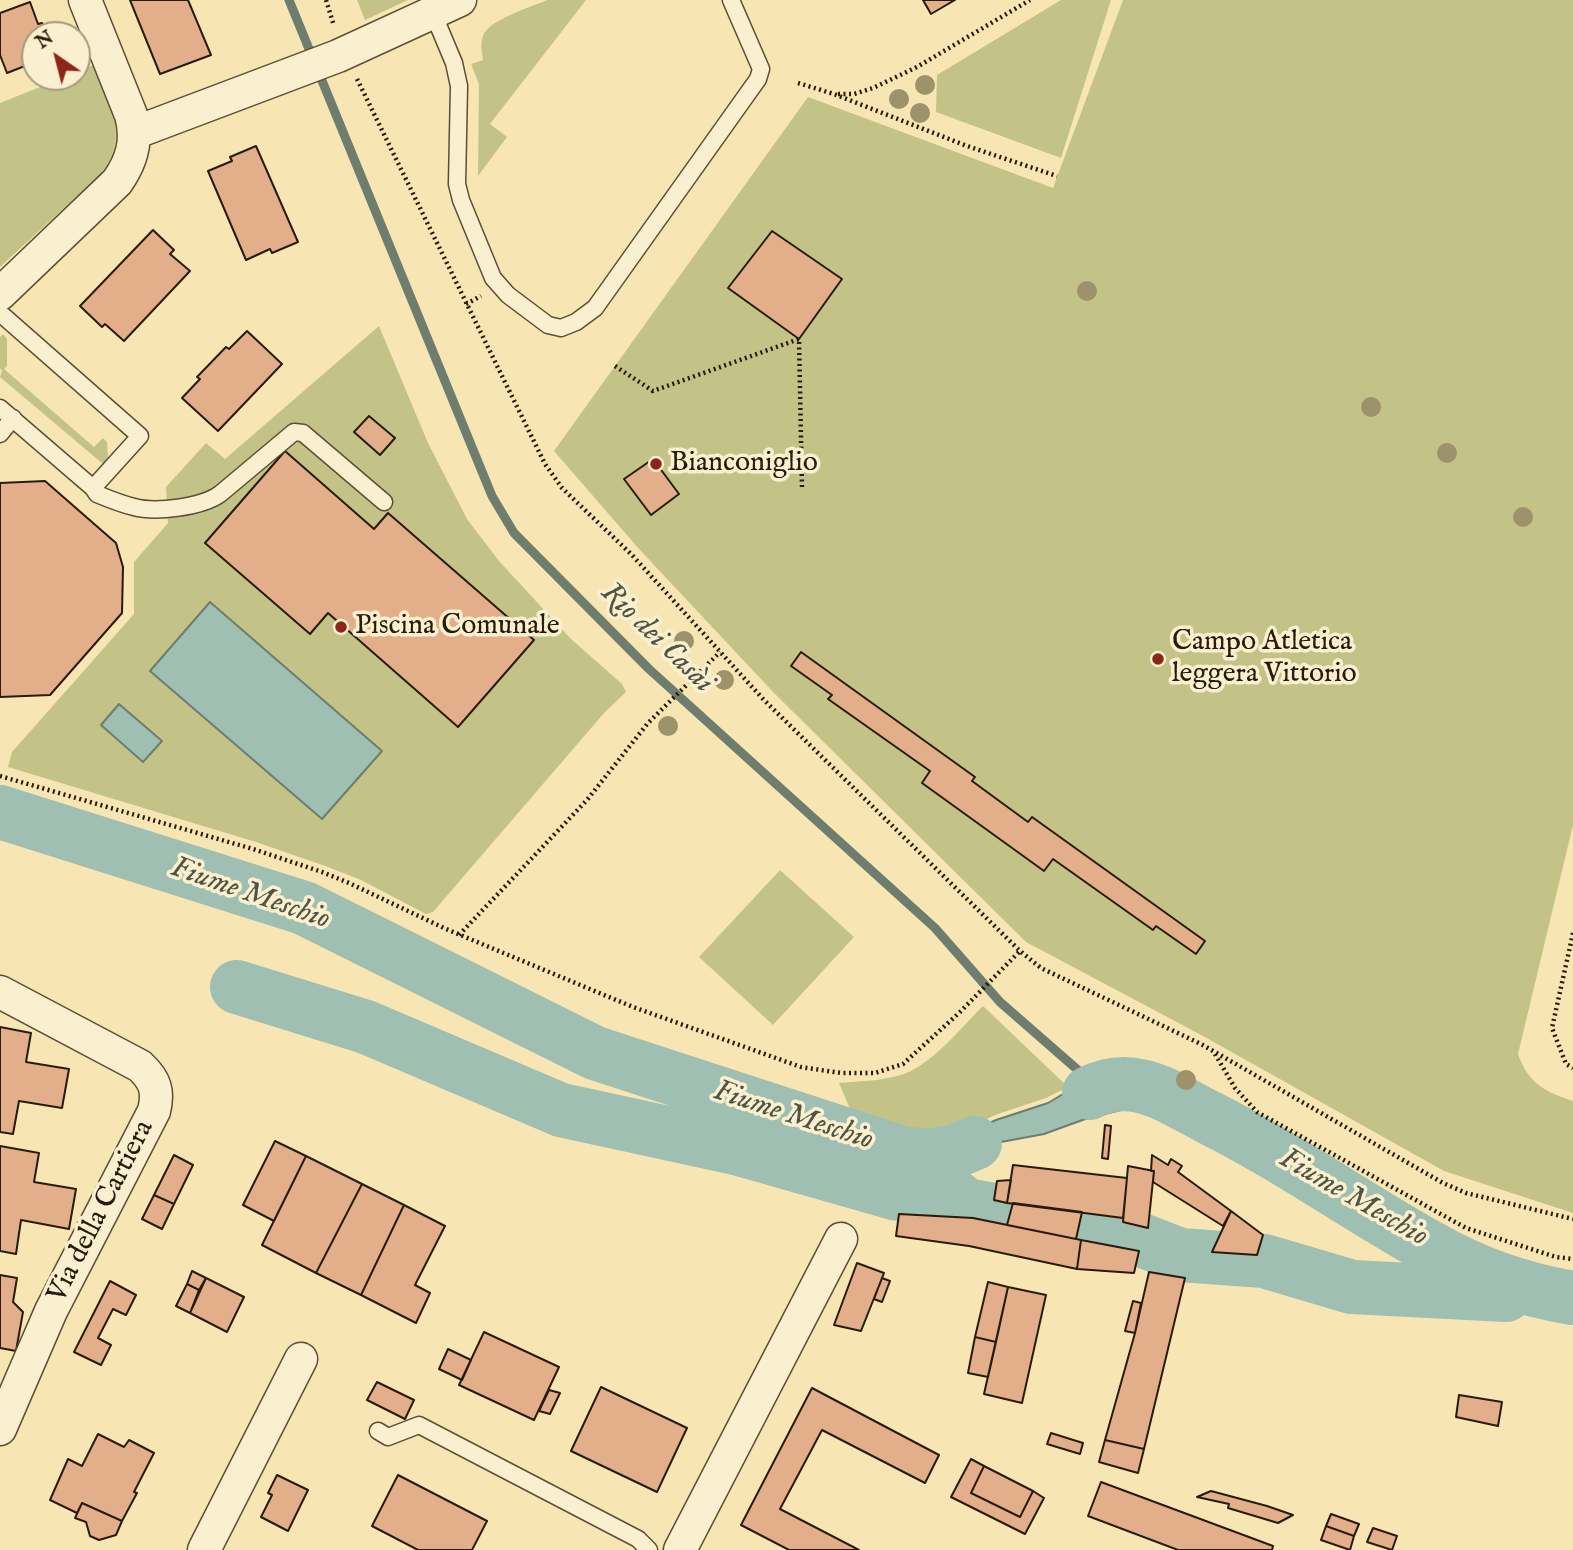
<!DOCTYPE html>
<meta charset="utf-8">
<style>
body{margin:0}
#map{position:relative;width:1573px;height:1550px;overflow:hidden;background:#f7e6b3;font-family:"IM FELL English",serif}
canvas{display:block}
.north{position:absolute;left:21px;top:21px;width:70px;height:70px;box-sizing:border-box;background:#faefce;border:2px solid #a69a80;border-radius:50%;rotate:325deg;font-size:19px;font-weight:700;line-height:28px;text-align:center;color:#281b0b}
.north::after{content:'';display:block;margin:auto;width:24px;height:32px;background:#8f2418;clip-path:polygon(50% 0,100% 100%,50% 72%,0 100%)}
</style>
<div id="map">
<canvas width="1573" height="1550"></canvas>
<div class="north">N</div>
</div>
<script>
const c = document.querySelector('canvas').getContext('2d');
c.lineJoin = 'round';
function fill(path, color) { c.fillStyle = color; c.fill(path, 'evenodd'); }
function stroke(path, color, width, dash) { c.strokeStyle = color; c.lineWidth = width; c.lineCap = dash ? 'butt' : 'round'; c.setLineDash(dash || []); c.stroke(path); }
function write(font, color, halo, rows, align = 'center') {
  c.font = font + ' "IM FELL English",serif'; c.lineWidth = 7; c.setLineDash([]); c.textBaseline = 'middle'; c.strokeStyle = halo; c.fillStyle = color; for (const [text, x, y, turn = 0] of rows) {
    c.save(); c.translate(x, y); c.rotate((+turn || 0) * Math.PI / 180); c.textAlign = isNaN(turn) ? turn : align; if (halo) c.strokeText(text, 0, 0); c.fillText(text, 0, 0); c.restore();
  }
}
const green = new Path2D(`
 M357 0H408L365 20Z
 M547 0H586L490 124 507 137 478 176 479 84 471 64 483 60C482 52 480 44 483 36 488 20 531 7 547 0Z
 M1061 0H1111L1061 158 936 112 937 75Z
 M1123 0H1573V825L1518 1054C1528 1083 1545 1092 1573 1101V1213L1444 1171 1203 1036 1026 942 774 693 639 549 554 451 808 97 1053 188Z
 M93 65C110 106 131 134 101 174L0 267V103L65 77H77V72Z
 M379 326 428 443 467 519 499 561 571 639 622 684 626 692 604 713 433 912 426 914 361 880 328 867 256 842 8 767 12 752 134 614V562L168 523 166 487 206 443 225 459Z
 M3 334 7 339V366L4 369 94 447 103 438 107 442 108 458 103 464 0 377 2 371 0 368V337Z
 M780 870 854 937 773 1025 699 957Z
 M983 1006 1068 1087 1046 1098 998 1114 944 1137 903 1132 850 1109 839 1083C861 1081 883 1081 904 1074 932 1064 962 1027 983 1006Z`);
const water = new Path2D(`
 M210 602 382 751 322 819 150 671Z
 M119 704 162 741 143 762 101 725Z
 M1121 1075C1149 1081 1156 1084 1170 1109L1121 1110 1088 1118 1044 1134 1001 1142 968 1160 936 1167 913 1165 902 1153 939 1146 996 1120 1048 1103 1088 1079Z`);
const stream = new Path2D(`
 M289 0 492 496 514 533 649 669 935 928 1000 1002 1095 1085`);
const river = new Path2D(`
 M0 812 304 908 595 1053 902 1153C932 1157 947 1156 975 1143
 M237 987 366 1027 561 1110 736 1148 894 1193 966 1205
 M1089 1093C1105 1085 1123 1082 1140 1086 1164 1091 1186 1106 1208 1117 1286 1156 1357 1207 1433 1249 1475 1273 1525 1290 1573 1298
 M938 1183 966 1205 1118 1231 1180 1255 1264 1261 1352 1287 1506 1295`);
const building = new Path2D(`
 M130 0H188L211 55 160 74Z
 M923 0H955L931 14Z
 M30 2 38 24 42 23 47 35H35V62L7 73 0 55V13Z
 M256 146 298 242 272 253 270 249 246 260 208 171 232 161 230 157Z
 M153 230 174 250 170 254 190 271 124 341 105 324 102 327 80 306Z
 M772 231 842 279 799 339 728 288Z
 M247 331 282 364 218 431 182 398 200 379 197 377 226 347 229 349Z
 M369 416 395 438 380 455 354 432Z
 M285 451 374 529 388 513 534 640 458 727 328 613 310 634 205 543Z
 M653 459 679 494 651 515 624 479Z
 M45 481 116 543 123 567 122 613 50 695 0 697V483Z
 M801 652 975 777 972 781 1028 822 1032 817 1205 941 1196 954 1156 926 1153 930 1053 859 1044 871 922 783 930 771 828 699 832 695 791 666Z
 M0 1027 31 1033 26 1062 69 1069 62 1108 19 1101 13 1134 0 1132Z
 M1105 1125 1111 1126 1108 1159 1102 1158Z
 M275 1141 306 1156 274 1221 243 1205Z
 M0 1146 39 1153 34 1182 76 1189 69 1229 21 1220 16 1254 0 1251Z
 M174 1155 193 1165 174 1204 154 1195Z
 M1152 1155 1168 1165 1171 1159 1182 1166 1178 1172 1231 1211 1223 1226 1153 1182 1154 1171H1151Z
 M306 1156 362 1184 316 1273 262 1245Z
 M1013 1165 1127 1178 1123 1218 1007 1203Z
 M1128 1166 1154 1171 1148 1228 1123 1222Z
 M1011 1180 1007 1203 994 1200 997 1181Z
 M362 1184 404 1205 361 1295 316 1273Z
 M154 1195 174 1204 162 1229 142 1219Z
 M1013 1203 1082 1212 1076 1239 1007 1225Z
 M404 1205 445 1226 415 1285 430 1293 416 1323 361 1295Z
 M1231 1211 1263 1235 1257 1255 1212 1252Z
 M899 1214 973 1218 1081 1240 1077 1269 969 1246 896 1236Z
 M1081 1240 1139 1251 1134 1273 1077 1269Z
 M857 1263 884 1273 861 1331 834 1325Z
 M192 1271 206 1278 199 1290 187 1284Z
 M1149 1272 1185 1278 1144 1449 1105 1440 1135 1333Z
 M0 1275 17 1278 13 1302 23 1312 16 1351 0 1348Z
 M206 1278 244 1297 227 1332 190 1313Z
 M882 1278 890 1281 882 1302 874 1299Z
 M110 1281 136 1295 126 1315 113 1309 98 1338 111 1345 101 1365 74 1352Z
 M988 1282 1008 1287 996 1342 975 1337Z
 M187 1284 199 1290 190 1313 176 1306Z
 M1008 1287 1046 1295 1022 1403 984 1394Z
 M1133 1301 1141 1303 1135 1333 1125 1331Z
 M484 1332 559 1367 534 1420 459 1385Z
 M975 1337 996 1342 988 1377 968 1373Z
 M448 1349 471 1360 462 1380 439 1369Z
 M377 1382 414 1400 405 1419 367 1400Z
 M601 1387 687 1428 657 1492 571 1451Z
 M812 1388 939 1455 925 1483 822 1430 780 1509 859 1550H789L741 1525Z
 M549 1390 560 1393 550 1414 539 1411Z
 M1459 1395 1502 1402 1498 1426 1456 1417Z
 M1051 1433 1083 1443 1080 1454 1047 1444Z
 M98 1434 124 1447 129 1440 154 1453 134 1492 137 1493 122 1521 82 1503 77 1513 50 1500 68 1459 82 1466Z
 M1105 1440 1144 1449 1138 1473 1099 1462Z
 M971 1459 984 1466 971 1493 1020 1517 1033 1491 1044 1498 1025 1534 951 1497Z
 M984 1466 1033 1491 1020 1517 971 1493Z
 M277 1475 308 1490 288 1531 261 1517 272 1495 268 1493Z
 M398 1475 487 1521 472 1550H418L372 1526Z
 M1101 1482 1273 1546 1272 1550H1178L1088 1516Z
 M1211 1491 1267 1506 1293 1515 1278 1523 1228 1508 1229 1504 1197 1497Z
 M82 1503 122 1521 116 1535 99 1540 90 1536 86 1522 75 1518Z
 M1331 1514 1359 1524 1354 1536 1326 1526Z
 M1326 1526 1354 1536 1350 1550 1321 1540Z
 M1373 1528 1397 1536 1392 1550 1367 1542Z`);
const path = new Path2D(`
 M326 0 334 26
 M357 79 545 464 562 488 631 554 764 700 1020 951 1041 968 1201 1044 1443 1183 1466 1193 1573 1219
 M798 83 834 94 967 146 1057 176
 M838 94H854L873 88 917 67 1030 0
 M466 304 481 296
 M615 366 653 391 799 339 802 488
 M0 776 253 849 322 872 349 883 446 929 633 1007 801 1067 841 1073H875L903 1064 959 1013 1020 951
 M1573 933 1552 1028 1566 1064 1573 1068
 M459 935 587 800 648 723 720 652
 M1215 1054 1235 1088 1257 1112 1466 1228 1556 1257 1573 1259`);
const service = new Path2D(`
 M433 13 454 63 459 86 457 184 461 200 493 278 508 295 548 325 561 328 576 322 595 308 758 79 761 69 731 0
 M0 313 140 436 93 488 0 408
 M0 434 13 418
 M93 488 97 494C109 499 121 504 134 507 156 513 202 507 220 494L294 432 303 433 384 502
 M378 1431 388 1437 419 1425 638 1539 649 1550`);
const minor = new Path2D(`
 M134 133 338 56 460 0
 M0 294 117 182C132 161 138 140 131 115L85 0
 M0 992 140 1066C155 1080 159 1091 154 1111L51 1311 0 1429
 M204 1550 301 1359
 M680 1550 841 1239`);
const trees = [
 [925,85],
 [899,99],
 [920,113],
 [1087,291],
 [1371,407],
 [1447,453],
 [1523,517],
 [684,641],
 [724,680],
 [668,726],
 [1186,1080]
];
const markers = [
 [656,464,7,"#8f2418"],
 [341,627,7,"#8f2418"],
 [1158,659,7,"#8f2418"]
];
const poiNames = [
 ["Bianconiglio",670,464],
 ["Piscina Comunale",355,627],
 ["Campo Atletica",1172,643],
 ["leggera Vittorio",1172,675]
];
const streetNames = [
 ["Via della Cartiera",102,1212,-63]
];
const waterNames = [
 ["Rio dei Casài",656,639,44],
 ["Fiume Meschio",250,895,19],
 ["Fiume Meschio",793,1117,18],
 ["Fiume Meschio",1353,1199,30]
];
fill(green, '#c3c388');
fill(water, '#9ebfb1');
stroke(water, '#6f7d6f', 2);
stroke(stream, '#6f7d6f', 9);
stroke(river, '#9ebfb1', 54);
fill(building, '#e3af8b');
stroke(building, '#281b0b', 2);
stroke(service, '#5c4e35', 19);
stroke(minor, '#5c4e35', 35);
stroke(path, '#281b0b', 4.5, [2, 3.5]);
stroke(service, '#faefce', 16);
stroke(minor, '#faefce', 32);
c.fillStyle = '#9e926b';
for (const [x, y] of trees) { c.beginPath(); c.arc(x, y, 10, 0, 2 * Math.PI); c.fill(); }
for (const [x, y, r, color] of markers) { const dot = new Path2D(); dot.arc(x, y, r, 0, 2 * Math.PI); c.fillStyle = color; c.fill(dot); stroke(dot, '#faefce', 2.5); }
write('28px', '#281b0b', '#faefce', poiNames, 'left');
write('28px', '#281b0b', '#faefce', streetNames);
write('italic 30px', '#515445', '#faefce', waterNames);
</script>
